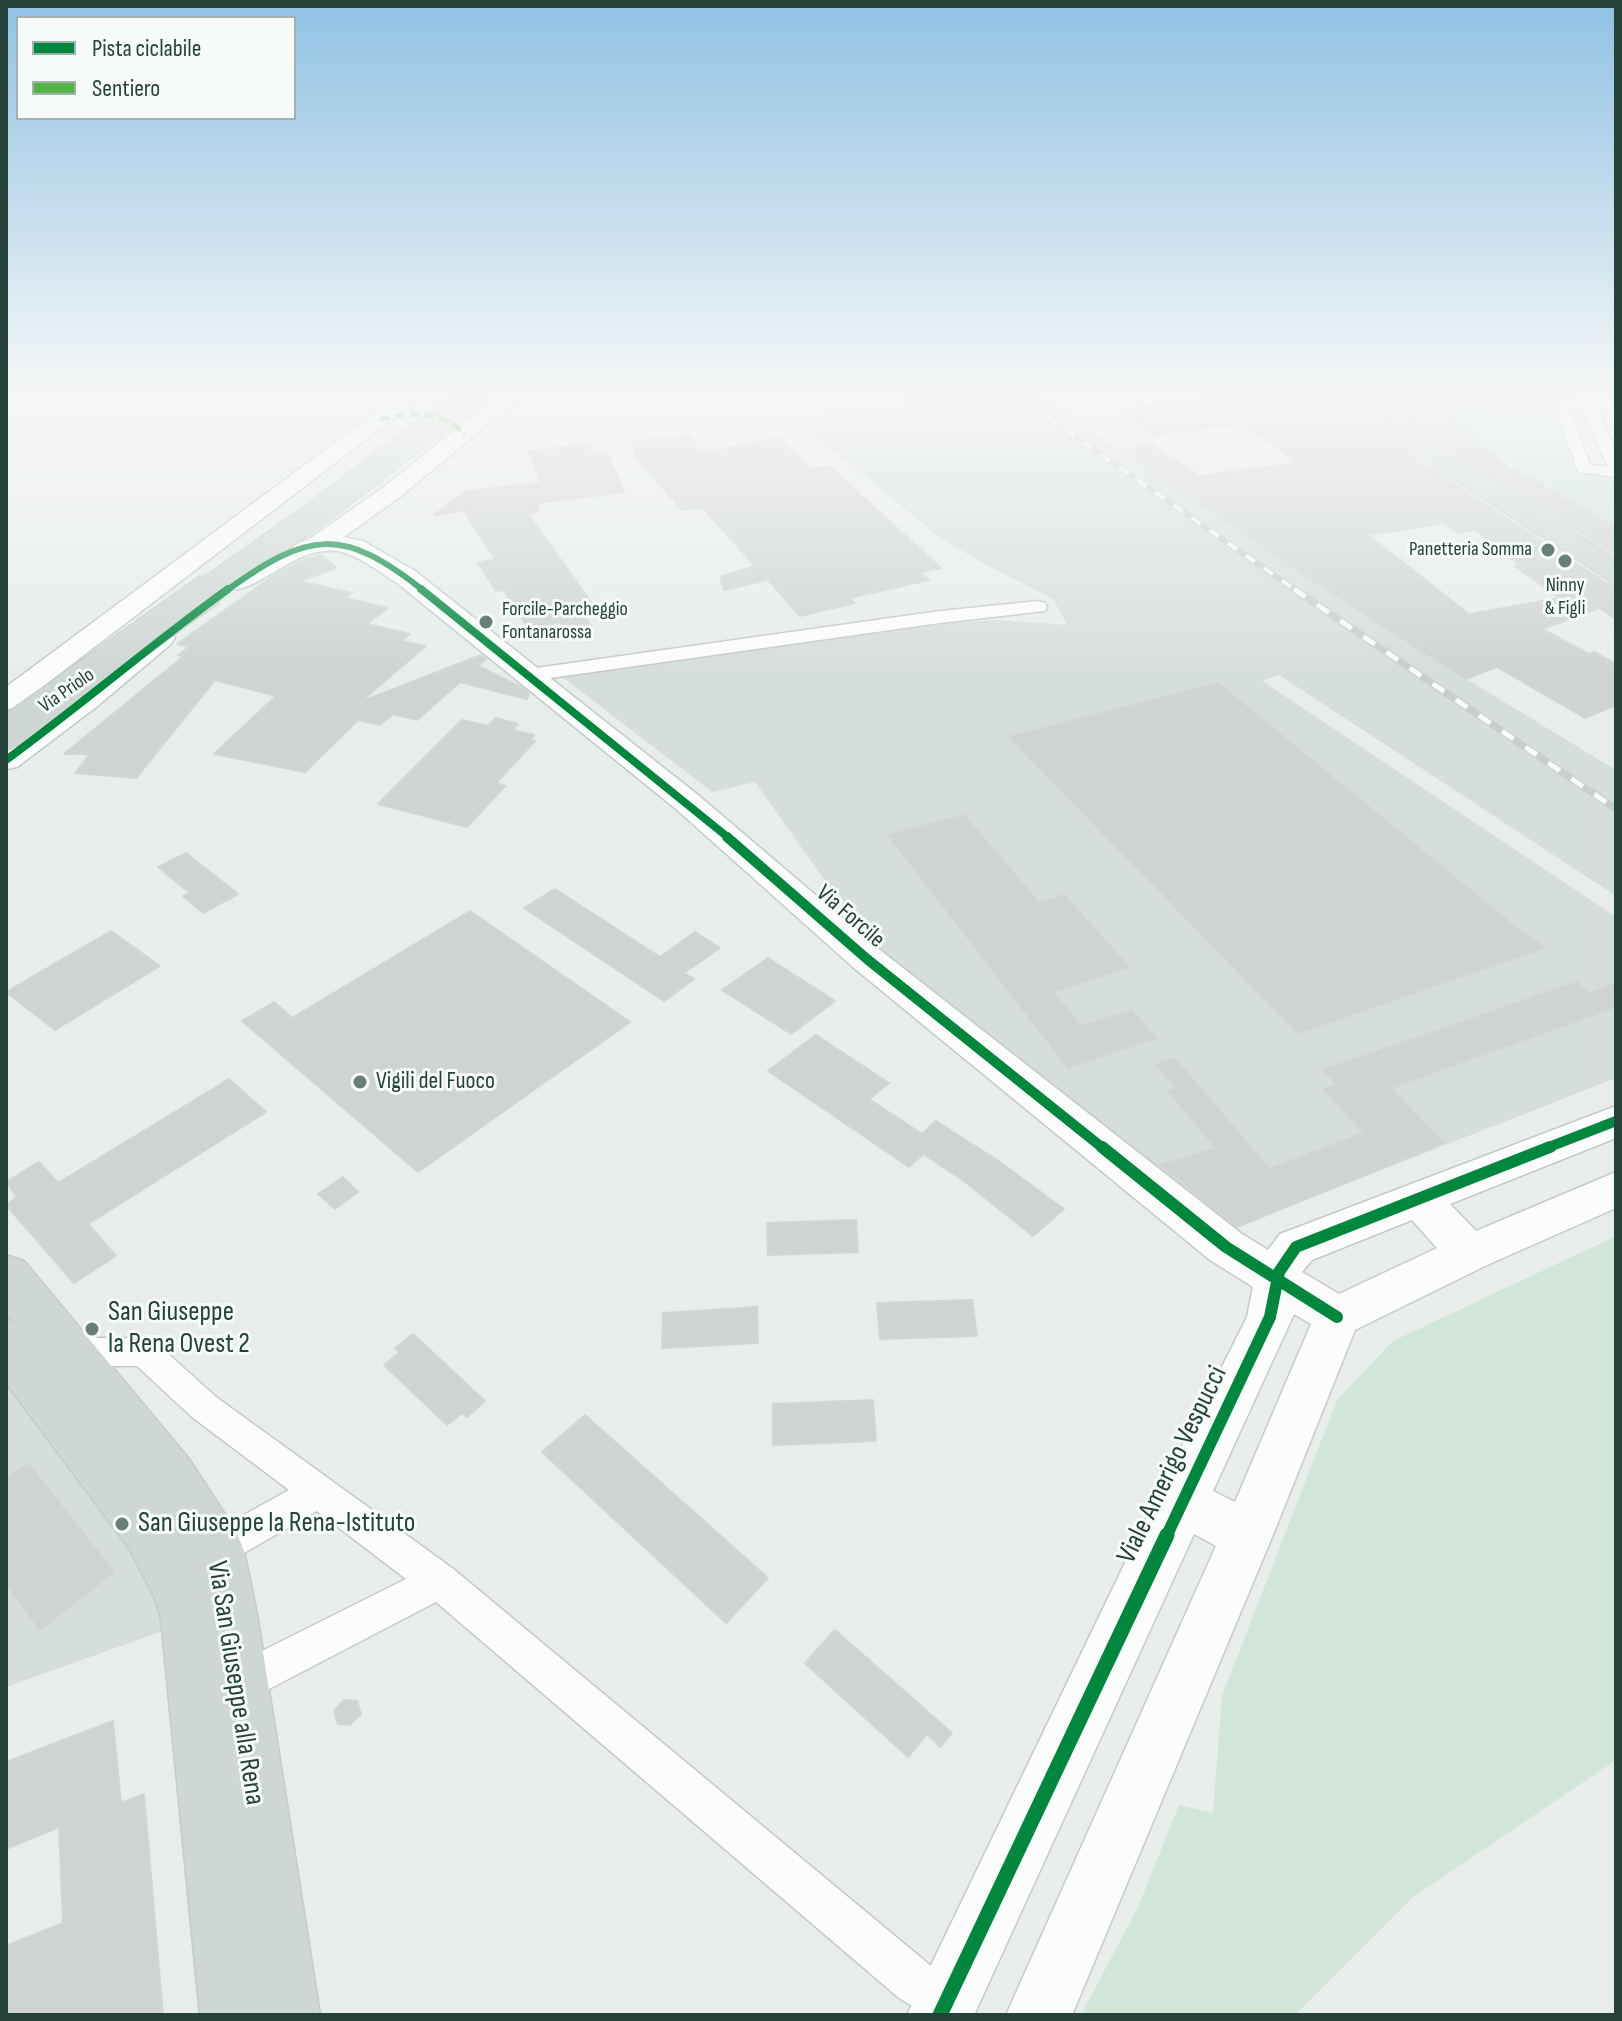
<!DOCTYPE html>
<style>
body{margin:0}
#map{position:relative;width:1622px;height:2021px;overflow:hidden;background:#e8edeb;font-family:"Sofia Sans Condensed",sans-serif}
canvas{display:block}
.frame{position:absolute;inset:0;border:8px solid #24423a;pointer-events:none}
.legend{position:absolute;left:16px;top:16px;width:280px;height:104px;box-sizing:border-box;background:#f7fbf9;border:2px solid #a3b1ad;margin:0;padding:10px 14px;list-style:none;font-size:24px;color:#24423a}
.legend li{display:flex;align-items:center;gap:16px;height:40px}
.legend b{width:40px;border:2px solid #a3b1ad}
</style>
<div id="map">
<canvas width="1622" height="2021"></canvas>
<div class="frame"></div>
<ul class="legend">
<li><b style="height:10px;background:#00873e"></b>Pista ciclabile</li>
<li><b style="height:10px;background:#55b346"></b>Sentiero</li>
</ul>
</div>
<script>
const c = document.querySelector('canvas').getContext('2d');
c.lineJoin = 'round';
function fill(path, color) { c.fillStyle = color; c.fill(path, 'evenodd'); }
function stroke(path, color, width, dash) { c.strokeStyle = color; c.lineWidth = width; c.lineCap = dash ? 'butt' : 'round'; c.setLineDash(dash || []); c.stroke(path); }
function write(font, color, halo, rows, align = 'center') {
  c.font = font + ' "Sofia Sans Condensed",sans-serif'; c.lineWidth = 6; c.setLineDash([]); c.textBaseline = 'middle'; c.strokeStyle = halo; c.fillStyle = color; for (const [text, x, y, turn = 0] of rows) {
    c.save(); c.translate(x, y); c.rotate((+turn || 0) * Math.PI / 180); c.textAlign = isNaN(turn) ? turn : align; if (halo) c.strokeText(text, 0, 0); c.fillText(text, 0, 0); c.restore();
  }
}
const built = new Path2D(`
 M892 392H1034L1396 636 1616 770V896L1279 675 1262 681 1616 917V1078L1229 1230 868 941 755 782 712 792 561 676 953 623 994 620 1067 625 1053 599 979 561 935 534 797 419 911 407Z
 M1485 392H1578L1582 402 1549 400 1555 417 1492 411Z
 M10 1382 128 1540 148 1575 166 1630 6 1687V1385Z`);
const green = new Path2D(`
 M1424 392H1485L1492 411 1555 417 1574 472 1616 476V529L1516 467 1476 439Z
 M1616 1236V1760L1413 1897 1295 2015H1081L1138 1907 1179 1805 1213 1813 1222 1696 1337 1400 1393 1341Z`);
const building = new Path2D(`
 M1203 392H1351L1424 464 1604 581 1616 584V619L1599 608 1542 629 1589 654 1594 652 1616 664V705L1585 718 1497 667 1466 679 1374 621 1121 451 1151 444 1199 476 1297 463 1245 423 1154 435 1123 408 1209 397ZM1444 523 1458 533 1475 530 1521 566H1515L1560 598 1469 614 1368 535Z
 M1384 392H1423L1518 475 1516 469 1616 528V555L1446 449Z
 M1510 392H1535L1543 413 1516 411Z
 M691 436 699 453 778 438 811 469 829 466 941 568 921 573 929 580 850 598 855 603 800 616 768 580 724 590 720 577 755 566 703 508 682 510 637 458 631 442Z
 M589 444 592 453 607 452 624 492 537 503 539 511 528 514 599 613 584 616 592 627 567 633 560 622 528 629 504 590 496 591 478 563 495 559 464 511 434 515 466 491 540 483 529 451Z
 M321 555 337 568 298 581 352 593 345 598 388 608 367 624 410 634 401 641 426 646 360 702 481 655 486 659 478 666 521 687 529 694 527 699 460 682 417 720 393 714 380 725 358 720 305 772 214 754 276 696 215 680 136 778 75 773 90 754H64L184 656 178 655 189 647 177 644 276 574 299 562Z
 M1218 683 1519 930 1545 948 1298 1033 1009 737Z
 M496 718 518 724 512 730 534 735 530 740 535 741 496 783 505 786 467 827 378 804 462 720 488 726Z
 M964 815 1039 903 1064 895 1129 967 1053 992 1081 1026 1132 1010 1156 1038 1068 1068 888 835Z
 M186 853 238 894 203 913 183 896 190 893 158 867Z
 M555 889 660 957 695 932 720 948 684 973 694 979 664 1001 524 908Z
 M470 911 630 1022 418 1172 242 1021 274 1002 292 1018Z
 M111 931 160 966 55 1030 6 992Z
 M768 958 835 1001 791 1034 722 990Z
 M1577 982 1589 993 1616 983V1007L1390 1088 1444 1143 1237 1227 1160 1165 1216 1148 1168 1091 1177 1088 1156 1065 1175 1058 1269 1169 1364 1133 1324 1089 1336 1084 1323 1070Z
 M816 1035 889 1083 869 1099 922 1134 936 1121 997 1160 1064 1209 1033 1236 964 1181 923 1154 909 1167 768 1071Z
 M229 1079 266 1112 88 1224 116 1256 74 1283 6 1205 17 1197 6 1182 39 1162 58 1183Z
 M343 1177 358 1192 335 1209 318 1194Z
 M856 1220 858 1252 768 1255 767 1223Z
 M972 1300 977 1336 880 1339 877 1303Z
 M757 1307 758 1343 662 1348 663 1313Z
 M413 1334 485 1401 467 1417 462 1413 447 1425 384 1365 399 1353 395 1348Z
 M873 1400 876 1441 773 1445V1404Z
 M585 1415 768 1578 726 1623 542 1452Z
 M28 1463 114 1572 40 1630 6 1584V1479Z
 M835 1630 952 1733 940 1747 927 1734 908 1757 805 1663Z
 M344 1700 357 1701 361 1714 350 1725 338 1724 334 1711Z
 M113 1721 121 1803 144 1794 163 2015H6V1946L63 1923 59 1827 6 1849V1762Z`);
const street = new Path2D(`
 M1595 392H1609L1616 407 1614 411 1599 412 1616 451V477L1578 472 1554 404 1561 400 1599 403ZM1570 409 1583 410 1607 466 1590 465Z
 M1038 601 1045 603 1047 607 1045 611 940 623 529 681 519 675 529 669 940 611Z
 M67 1338H144L155 1342 216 1397 452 1568 931 1966 963 1986 969 2002 964 2015H927L899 1998 436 1602 248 1700 234 1705 220 1700 215 1686 220 1672 406 1579 317 1511 223 1565 210 1570 197 1565 192 1553 197 1541 289 1490 192 1417 137 1366H67L56 1362 51 1352 56 1342Z`);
const secondary = new Path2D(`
 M403 392H428L16 707 6 710V687Z
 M503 392H527L401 496 344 537 363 541 415 571 698 795 880 950 1242 1234 1268 1250 1280 1234 1616 1106V1138L1450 1204 1476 1231 1616 1172V1208L1485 1266 1355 1330 1273 1535 1072 2015H1006L1216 1546 1194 1534 974 2015H907L1163 1484 1247 1317 1253 1287 1210 1260 854 968 676 809 397 583C381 573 365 560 348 554 302 536 258 596 228 589L224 583 228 577 267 552 308 540 385 486ZM1412 1220 1437 1248 1339 1294 1302 1272 1312 1260ZM1294 1314 1311 1324 1235 1502 1213 1491Z
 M161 630 171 632 175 638 171 644 95 708 17 767 6 769V745L75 696 151 632Z`);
const primary = new Path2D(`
 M1354 392H1380L1444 451 1616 559V581L1606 578 1426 461Z
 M6 1255 24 1261 189 1459 236 1531 244 1551 257 1614 320 2015H200L161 1619 154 1596 129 1548 6 1383V1320L13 1322 6 1313Z`);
const railFar1 = new Path2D(`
 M1011 392 1297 591`);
const rail = new Path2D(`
 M1294 589 1616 809`);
const primaryBridgeFar1 = new Path2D(`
 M207 591 320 511 476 392`);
const primaryBridge = new Path2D(`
 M6 734 210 589`);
const quiet = new Path2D(`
 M380 419C412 413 441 408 465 435`);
const cyclewayFar4 = new Path2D(`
 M226 591C309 531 342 526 424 591`);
const cyclewayFar3 = new Path2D(`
 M421 589 730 839
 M6 760C81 705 152 644 228 589`);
const cyclewayFar2 = new Path2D(`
 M727 837 867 959 1104 1149
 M1544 1149 1616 1121`);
const cyclewayFar1 = new Path2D(`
 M1102 1147 1226 1247 1337 1317
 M1166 1537 1270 1317 1279 1272 1296 1247 1550 1147`);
const cycleway = new Path2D(`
 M940 2015 1167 1535`);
const markers = [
 [1548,550,8,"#697e78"],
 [1565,561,8,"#697e78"],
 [486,622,8,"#697e78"],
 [360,1082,8,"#697e78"],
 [92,1329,8,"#697e78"],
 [122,1524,8,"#697e78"]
];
const farPoinames = [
 ["Panetteria Somma",1532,550],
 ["Ninny",1565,586,"center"],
 ["& Figli",1565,609,"center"],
 ["Forcile-Parcheggio",502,610,"left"],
 ["Fontanarossa",502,633,"left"]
];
const farStreetnames = [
 ["Via Priolo",67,691,-35]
];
const streetNames = [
 ["Via Forcile",850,917,41]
];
const poiNames = [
 ["Vigili del Fuoco",376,1082]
];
const nearPoinames = [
 ["San Giuseppe",108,1313],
 ["la Rena Ovest 2",108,1345],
 ["San Giuseppe la Rena-Istituto",138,1524]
];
const nearStreetnames = [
 ["Viale Amerigo Vespucci",1173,1465,-64],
 ["Via San Giuseppe alla Rena",235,1683,81]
];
fill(built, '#d6dedb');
fill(green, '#d1e6d8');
fill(building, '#cfd4d2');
stroke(building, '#d1d6d4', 2);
stroke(street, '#c5cac8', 3);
stroke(secondary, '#c3cbc8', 3);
stroke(primary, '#c3ccc9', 3);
fill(street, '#fcfcfc');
fill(secondary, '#fcfcfc');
fill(primary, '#cfd7d5');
stroke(railFar1, '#c9cdcc', 6);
stroke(rail, '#c9cdcc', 7);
stroke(railFar1, '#f7fbf9', 4, [11]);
stroke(rail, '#f7fbf9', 5, [14]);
stroke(primaryBridgeFar1, '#c3ccc9', 28, []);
stroke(primaryBridge, '#c3ccc9', 35, []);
stroke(primaryBridgeFar1, '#cfd7d5', 26);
stroke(primaryBridge, '#cfd7d5', 33);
stroke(quiet, '#55b346', 5, [10, 5]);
stroke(cyclewayFar4, '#00873e', 6);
stroke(cyclewayFar3, '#00873e', 8);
stroke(cyclewayFar2, '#00873e', 10);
stroke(cyclewayFar1, '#00873e', 12);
stroke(cycleway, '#00873e', 15);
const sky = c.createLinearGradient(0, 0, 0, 675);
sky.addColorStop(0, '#8fc1e3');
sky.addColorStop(0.58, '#f5f7f6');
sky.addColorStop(1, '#f5f7f600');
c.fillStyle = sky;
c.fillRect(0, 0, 1622, 675);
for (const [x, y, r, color] of markers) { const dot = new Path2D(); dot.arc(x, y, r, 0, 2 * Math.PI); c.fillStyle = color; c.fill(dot); stroke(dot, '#f7fbf9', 3); }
write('20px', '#24423a', '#f7fbf9', farPoinames, 'right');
write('20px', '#24423a', '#f7fbf9', farStreetnames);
write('24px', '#24423a', '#f7fbf9', streetNames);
write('24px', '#24423a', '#f7fbf9', poiNames, 'left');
write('28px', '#24423a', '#f7fbf9', nearPoinames, 'left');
write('28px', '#24423a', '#f7fbf9', nearStreetnames);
</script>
